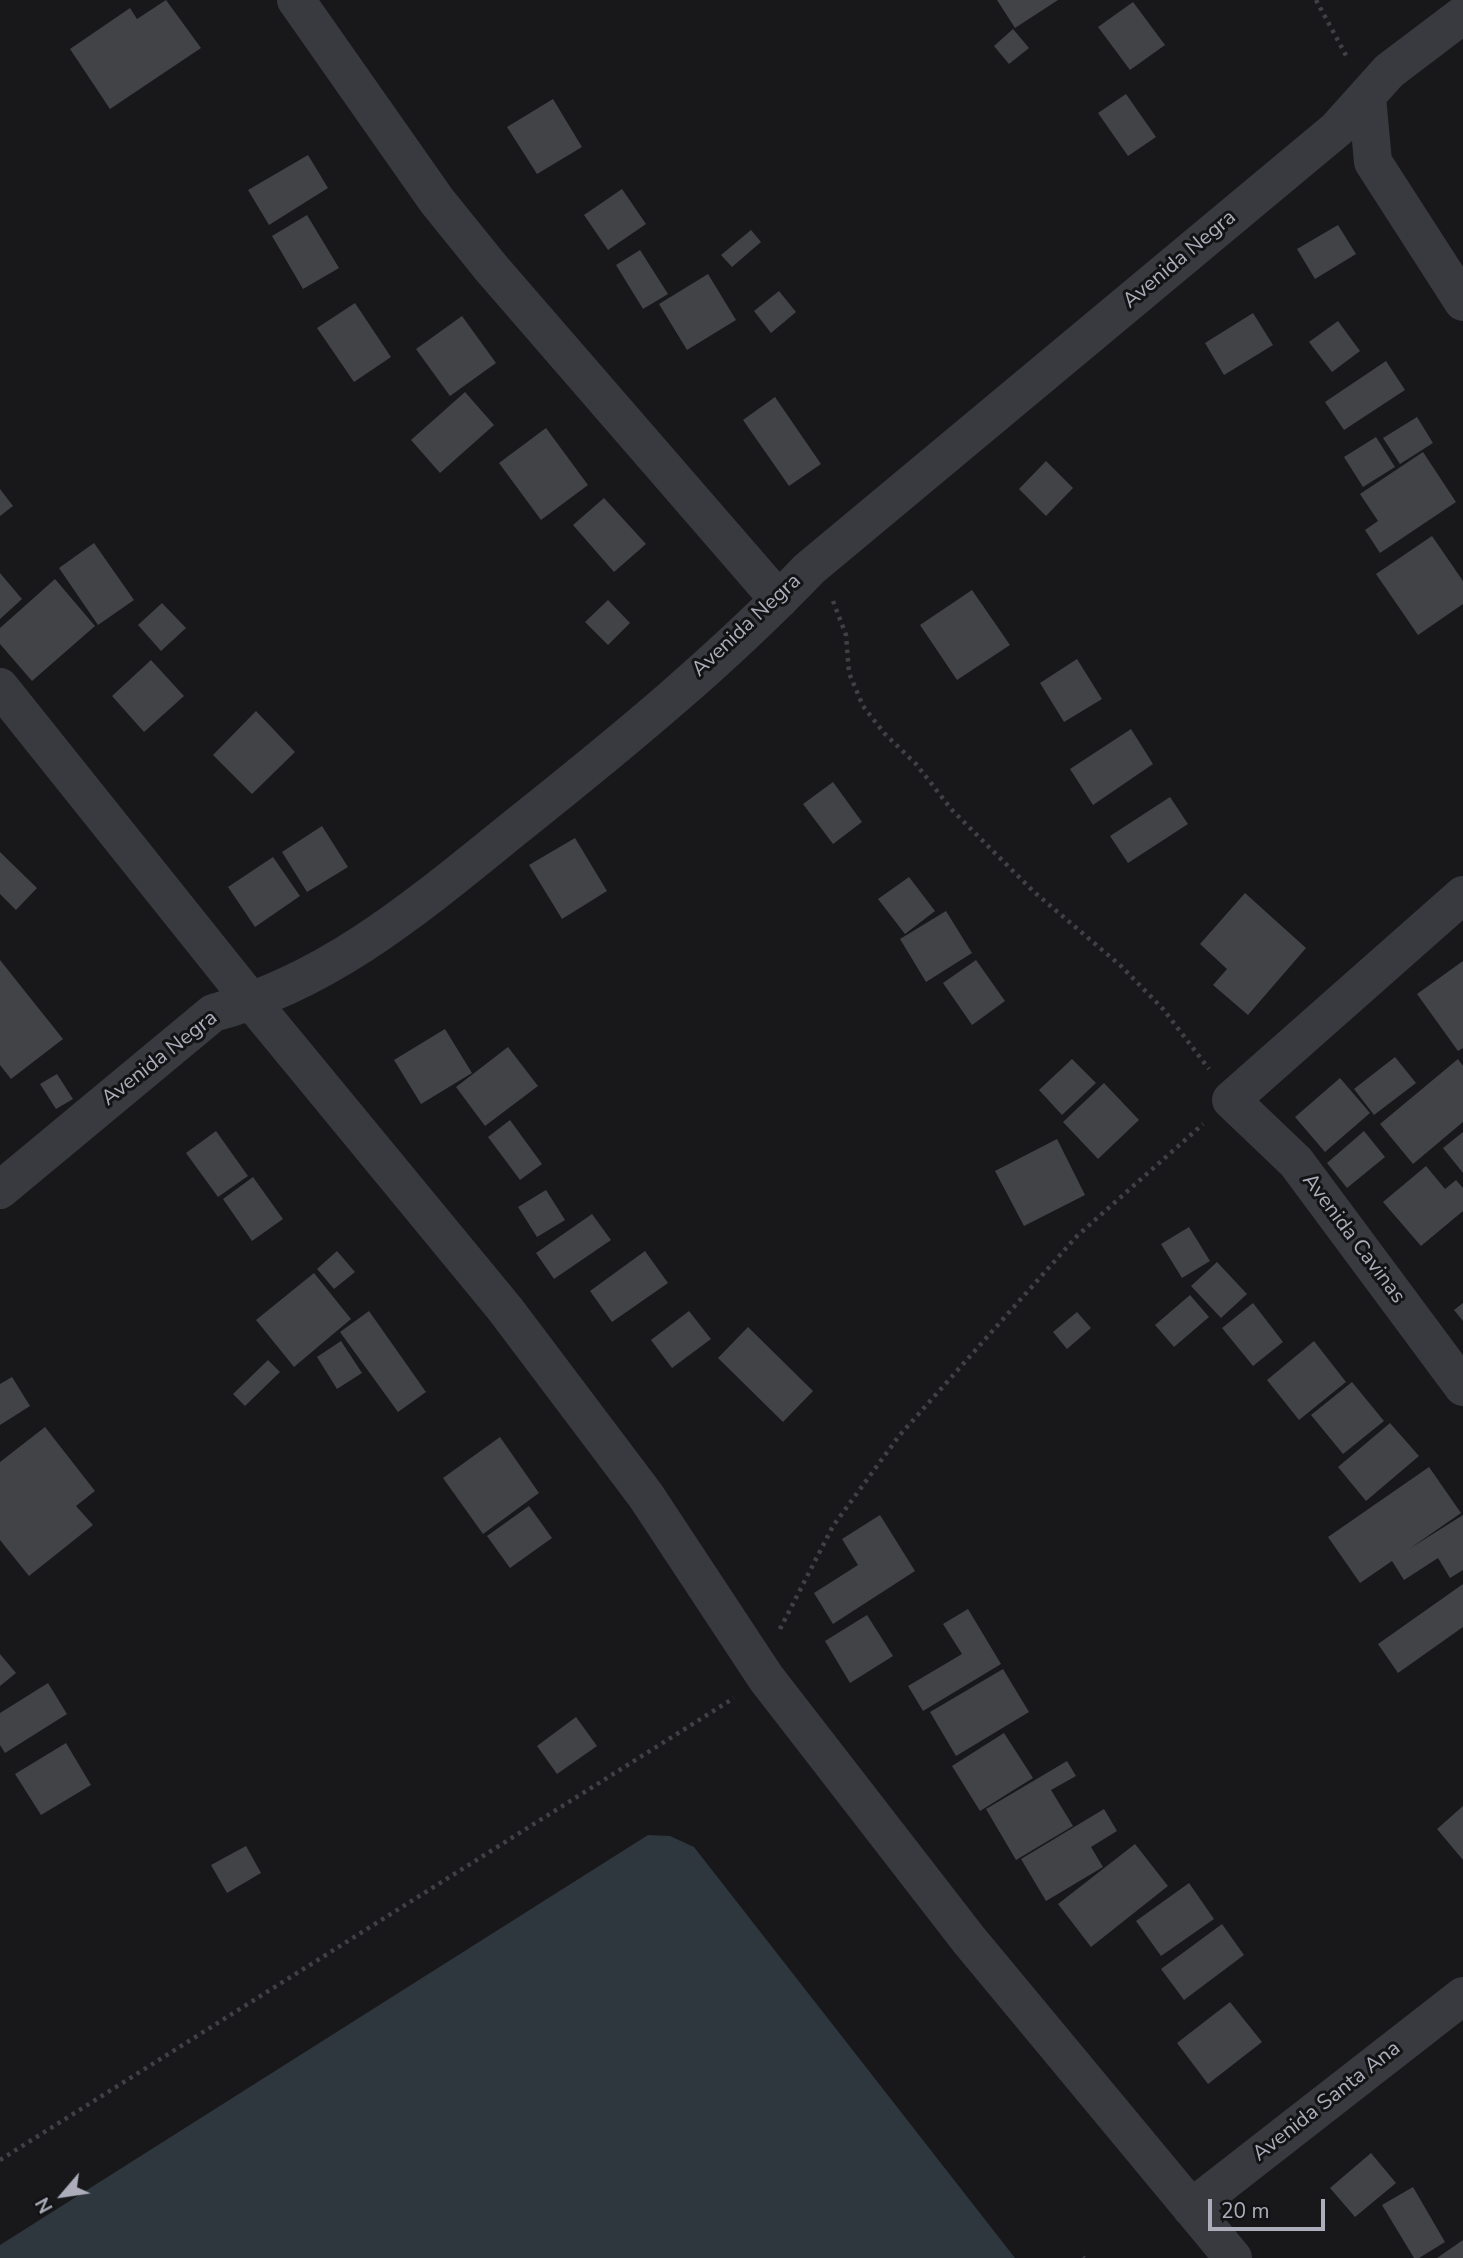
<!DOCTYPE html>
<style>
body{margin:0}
#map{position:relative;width:1463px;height:2258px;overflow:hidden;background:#18181a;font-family:"Nunito Sans",sans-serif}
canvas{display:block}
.north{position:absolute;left:28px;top:2160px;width:70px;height:70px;-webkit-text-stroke:5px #131315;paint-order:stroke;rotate:241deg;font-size:19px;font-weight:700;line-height:28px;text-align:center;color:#abaeba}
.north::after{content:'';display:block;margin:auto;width:24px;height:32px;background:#abaeba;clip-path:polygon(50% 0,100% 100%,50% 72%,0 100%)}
.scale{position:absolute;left:1208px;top:2199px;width:117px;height:32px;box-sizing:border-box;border:4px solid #abaeba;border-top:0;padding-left:9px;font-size:21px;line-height:24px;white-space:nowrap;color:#abaeba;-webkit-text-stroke:5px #131315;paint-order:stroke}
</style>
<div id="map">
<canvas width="1463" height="2258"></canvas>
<div class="north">N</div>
<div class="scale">20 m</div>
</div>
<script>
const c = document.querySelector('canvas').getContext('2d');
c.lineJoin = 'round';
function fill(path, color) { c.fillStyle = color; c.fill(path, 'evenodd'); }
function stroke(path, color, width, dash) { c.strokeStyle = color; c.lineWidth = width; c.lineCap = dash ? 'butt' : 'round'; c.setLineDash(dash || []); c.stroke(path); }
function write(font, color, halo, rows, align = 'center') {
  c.font = font + ' "Nunito Sans",sans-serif'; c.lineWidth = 6; c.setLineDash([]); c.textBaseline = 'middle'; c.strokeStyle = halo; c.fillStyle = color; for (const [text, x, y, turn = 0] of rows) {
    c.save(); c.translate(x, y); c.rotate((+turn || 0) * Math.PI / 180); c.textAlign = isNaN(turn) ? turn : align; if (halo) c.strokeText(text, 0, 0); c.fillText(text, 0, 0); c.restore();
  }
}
const water = new Path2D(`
 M648 1835 670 1836 694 1847 1015 2258H0V2245Z`);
const building = new Path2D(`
 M166 0 201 48 110 109 70 49 130 8 137 19Z
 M997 0H1058L1015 28Z
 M1133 2 1165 45 1130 70 1098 27Z
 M1013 29 1029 48 1009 64 994 46Z
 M1126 94 1156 137 1128 156 1098 113Z
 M553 99 582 147 537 174 507 127Z
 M308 155 328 188 269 225 248 190Z
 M622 189 646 224 608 250 584 215Z
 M307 215 339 268 303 289 272 236Z
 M1338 225 1356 254 1315 279 1297 249Z
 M751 230 761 242 732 267 721 255Z
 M640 250 668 294 643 309 616 265Z
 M708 274 736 320 687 350 659 304Z
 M779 291 796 312 771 333 754 311Z
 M355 303 391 357 354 382 317 328Z
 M1253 313 1273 345 1224 375 1205 343Z
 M462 316 496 363 450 396 416 349Z
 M1338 321 1360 351 1332 372 1309 342Z
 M1386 361 1405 390 1344 430 1325 402Z
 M465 392 494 425 440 473 411 440Z
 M775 397 821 464 789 486 743 420Z
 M1417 417 1433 443 1400 464 1383 438Z
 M546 428 588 485 541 520 499 463Z
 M1376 437 1395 467 1363 487 1344 457Z
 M1423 452 1456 502 1380 553 1365 530 1378 521 1360 494Z
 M1046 461 1073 488 1046 516 1019 489Z
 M0 489 13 506 0 516Z
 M604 498 646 544 614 572 573 525Z
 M1432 536 1463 581V604L1418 635 1376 574Z
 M94 543 134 600 98 625 59 568Z
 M0 573 22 599 0 619Z
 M55 579 95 626 32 681 0 644V628Z
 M972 590 1010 645 957 680 920 625Z
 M608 600 630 623 608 645 585 622Z
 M162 603 186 628 161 651 138 625Z
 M1077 659 1102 699 1064 722 1040 683Z
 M151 660 184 696 144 732 112 696Z
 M256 711 295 752 252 794 213 755Z
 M1131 729 1153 764 1093 805 1070 769Z
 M833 782 862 822 833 844 803 804Z
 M1170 797 1188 824 1128 863 1110 836Z
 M322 826 348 867 307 892 282 852Z
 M575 838 607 891 562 919 529 865Z
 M0 852 37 888 16 910 0 894Z
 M273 857 300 896 255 927 228 887Z
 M909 877 935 911 905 934 878 899Z
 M1245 893 1306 948 1248 1015 1213 985 1227 969 1200 944Z
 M946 911 972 953 926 982 900 939Z
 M0 960 63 1039 11 1079 0 1065Z
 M976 960 1005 1001 972 1025 943 983Z
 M1463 961V1048L1458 1051 1417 994Z
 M445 1029 472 1073 421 1104 394 1060Z
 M508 1047 538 1086 485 1126 456 1087Z
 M1395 1057 1416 1083 1374 1115 1354 1089Z
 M1072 1059 1096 1083 1062 1115 1039 1090Z
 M1458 1059 1463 1066V1122L1413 1164 1380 1124Z
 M57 1074 73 1099 56 1109 40 1084Z
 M1340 1078 1370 1113 1325 1152 1295 1117Z
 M1104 1083 1139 1120 1098 1159 1063 1122Z
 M510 1120 542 1164 520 1180 488 1137Z
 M216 1131 248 1176 218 1197 186 1153Z
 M1364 1131 1385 1157 1347 1188 1327 1163Z
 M1463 1132V1173L1443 1148Z
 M1057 1139 1085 1195 1024 1226 995 1171Z
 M1426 1166 1445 1189 1456 1180 1463 1188V1211L1421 1246 1383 1202Z
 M253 1177 283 1219 252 1241 223 1199Z
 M546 1190 565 1220 537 1237 518 1207Z
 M592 1214 611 1240 554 1279 536 1253Z
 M1189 1227 1210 1261 1182 1278 1161 1244Z
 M337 1251 355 1272 334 1289 317 1269Z
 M645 1251 668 1283 612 1322 590 1291Z
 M1217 1262 1247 1294 1221 1318 1191 1286Z
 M314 1273 351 1319 294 1367 256 1320Z
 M1190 1295 1209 1317 1174 1347 1155 1325Z
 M1253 1303 1283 1342 1253 1366 1222 1328Z
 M1463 1303V1321L1454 1310Z
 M369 1311 426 1392 398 1412 340 1332Z
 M689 1311 711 1339 672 1368 651 1340Z
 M1077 1312 1091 1328 1067 1349 1053 1332Z
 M748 1327 813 1391 783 1422 718 1358Z
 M341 1341 362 1373 337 1389 317 1357Z
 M1314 1341 1346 1382 1299 1420 1267 1380Z
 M268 1360 280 1372 245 1406 233 1394Z
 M12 1377 30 1406 0 1425V1384Z
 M1352 1382 1384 1421 1343 1454 1311 1415Z
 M1390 1423 1419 1456 1366 1501 1338 1467Z
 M45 1427 95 1491 76 1506 93 1525 29 1576 0 1540V1462Z
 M500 1437 539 1493 483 1534 443 1478Z
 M1429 1467 1461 1513 1409 1549 1463 1515V1570L1450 1578 1438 1558 1404 1580 1392 1561 1360 1583 1328 1537Z
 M529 1506 552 1538 510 1568 487 1536Z
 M880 1515 915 1571 833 1624 814 1593 858 1565 842 1539Z
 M1463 1584V1627L1398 1673 1378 1644Z
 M968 1609 1001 1664 923 1711 908 1686 962 1654 943 1624Z
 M867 1615 893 1656 850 1683 825 1641Z
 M0 1654 16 1673 0 1686Z
 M1003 1669 1029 1712 956 1756 930 1712Z
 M48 1683 67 1714 5 1753 0 1745V1713Z
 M576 1717 597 1746 557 1774 537 1746Z
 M1004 1733 1033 1778 980 1811 952 1766Z
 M66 1743 91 1785 41 1815 15 1774Z
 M1067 1761 1076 1776 1051 1790 1073 1826 1016 1860 986 1809Z
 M1463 1806V1860L1437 1829Z
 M1104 1809 1117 1831 1091 1847 1103 1867 1046 1901 1021 1859Z
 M1135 1844 1168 1886 1091 1947 1058 1904Z
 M246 1846 261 1873 227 1893 211 1865Z
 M1189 1883 1214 1919 1161 1956 1136 1921Z
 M1222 1924 1244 1955 1184 2000 1161 1969Z
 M1230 2002 1262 2042 1208 2084 1177 2043Z
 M1371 2153 1396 2183 1355 2217 1330 2188Z
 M1413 2187 1445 2242 1419 2258H1414L1382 2205Z
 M1463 2240V2258H1437Z`);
const path = new Path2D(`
 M1316 0 1348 59
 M833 601 846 635 849 673 863 706 884 733 916 764 952 810 1033 891 1121 966 1163 1009 1209 1069
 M780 1629 833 1526 899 1436 1077 1236 1203 1124
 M0 2160 734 1698
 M1083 2257 1084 2258`);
const minor = new Path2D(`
 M296 0 437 201 492 269 779 600
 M1367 97 1373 162 1463 302
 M0 687 252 1002 505 1309 646 1496 766 1678 969 1940 1233 2258
 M1463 895 1231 1100 1296 1162 1463 1387
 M0 1190 213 1013C335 980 426 899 522 822 621 743 722 660 809 569L1337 129 1389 71 1463 15
 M1191 2208 1463 1996`);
const streetNames = [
 ["Avenida Negra",1180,260,-40],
 ["Avenida Negra",747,626,-43],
 ["Avenida Negra",160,1059,-38],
 ["Avenida Cavinas",1353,1239,53],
 ["Avenida Santa Ana",1327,2102,-38]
];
fill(water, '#2e363e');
fill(building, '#424347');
stroke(path, '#3f4146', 4.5, [3.5, 5]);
stroke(minor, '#393a3f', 38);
write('21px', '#abaeba', '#131315', streetNames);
</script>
